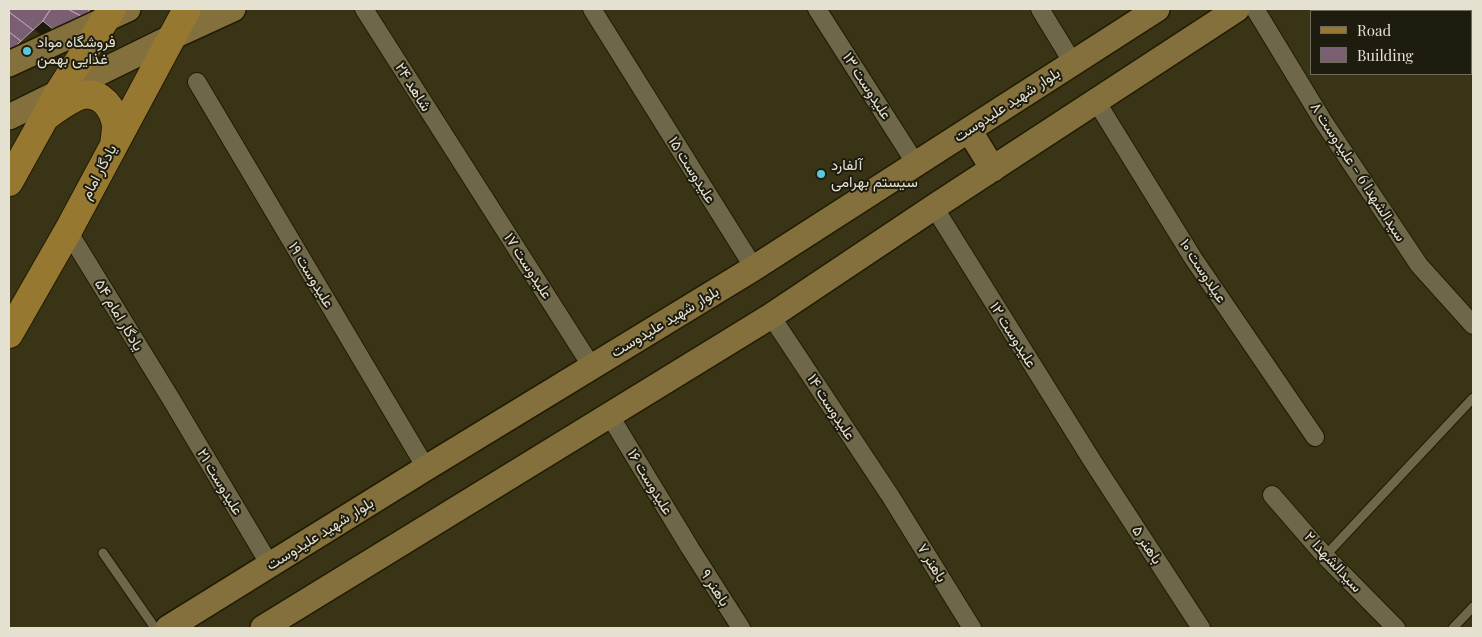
<!DOCTYPE html>
<meta charset="utf-8">
<style>
body{margin:0}
#map{position:relative;width:1482px;height:637px;overflow:hidden;background:#3a3417;font-family:"Playfair Display",serif}
canvas{display:block}
.frame{position:absolute;inset:0;border:10px solid #e4e1d0;pointer-events:none}
.legend{position:absolute;left:1310px;top:10px;width:162px;height:65px;box-sizing:border-box;background:#1e1c0f;border:1px solid #6d6b5c;margin:0;padding:6px 9px;list-style:none;font-size:15px;color:#e4e1d0}
.legend li{display:flex;align-items:center;gap:10px;height:25px}
.legend b{width:25px;border:1px solid #6d6b5c}
</style>
<div id="map">
<canvas width="1482" height="637"></canvas>
<div class="frame"></div>
<ul class="legend">
<li><b style="height:6px;background:#977830"></b>Road</li>
<li><b style="height:14px;background:#7a5f72"></b>Building</li>
</ul>
</div>
<script>
const c = document.querySelector('canvas').getContext('2d');
c.lineJoin = 'round';
function fill(path, color) { c.fillStyle = color; c.fill(path, 'evenodd'); }
function stroke(path, color, width, dash) { c.strokeStyle = color; c.lineWidth = width; c.lineCap = dash ? 'butt' : 'round'; c.setLineDash(dash || []); c.stroke(path); }
function write(font, color, halo, rows, align = 'center') {
  c.font = font + ' "Playfair Display",Vazirmatn,serif'; c.lineWidth = 4; c.setLineDash([]); c.textBaseline = 'middle'; c.strokeStyle = halo; c.fillStyle = color; for (const [text, x, y, turn = 0] of rows) {
    c.save(); c.translate(x, y); c.rotate((+turn || 0) * Math.PI / 180); c.textAlign = isNaN(turn) ? turn : align; if (halo) c.strokeText(text, 0, 0); c.fillText(text, 0, 0); c.restore();
  }
}
const shadow = new Path2D(`
 M9 9H89L84 17 49 42 34 29 9 52Z`);
const building = new Path2D(`
 M9 9H51L43 21 33 30 9 12Z
 M51 9H68L85 18 59 34 43 21Z
 M68 9H90L85 18Z
 M9 12 33 30 21 41 9 32Z
 M9 32 21 41 9 53Z`);
const lane = new Path2D(`
 M103 553 155 628
 M1325 556 1473 398
 M1453 628 1473 607`);
const street = new Path2D(`
 M364 9 592 367
 M592 9 754 268
 M817 9 916 164
 M1040 9 1073 63
 M1255 9 1323 121 1419 265 1473 325
 M197 82 426 468
 M1096 101 1193 258 1315 437
 M934 207 1093 462 1201 628
 M68 231 171 399 270 565
 M771 316 891 497 972 628
 M610 416 690 548 741 628
 M1272 495 1325 556 1396 628`);
const secondary = new Path2D(`
 M9 64 128 9
 M9 117 172 37 233 9
 M969 130 993 169
 M168 628 426 468 754 268 1157 9
 M263 628 771 316 934 207 1237 9`);
const primary = new Path2D(`
 M45 117C55 110 72 97 83 95 102 92 113 108 116 125 116 131 115 138 114 145
 M9 182 59 92 112 9
 M9 334 68 231 187 9`);
const markers = [
 [27,51,5,"#54cadc"],
 [821,174,5,"#54cadc"]
];
const poiNames = [
 ["فروشگاه مواد",37,42],
 ["غذایی بهمن",37,59],
 ["آلفارد",831,165],
 ["سیستم بهرامی",831,182]
];
const streetNames = [
 ["علیدوست ۱۳",867,86,57],
 ["شاهد ۲۴",413,87,58],
 ["بلوار شهید علیدوست",1007,105,-33],
 ["علیدوست ۱۵",692,170,58],
 ["یادگار امام",99,172,-62],
 ["سیدالشهدا 6 - علیدوست ۸",1358,172,57],
 ["علیدوست ۱۷",528,266,57],
 ["عیلدوست ۱۰",1203,271,57],
 ["علیدوست ۱۹",311,275,59],
 ["یادگار امام ۵۴",119,315,59],
 ["بلوار شهید علیدوست",665,322,-31],
 ["علیدوست ۱۲",1013,335,58],
 ["علیدوست ۱۴",831,407,57],
 ["علیدوست ۲۱",220,482,59],
 ["علیدوست ۱۶",650,482,59],
 ["بلوار شهید علیدوست",320,534,-32],
 ["باهنر ۵",1147,545,57],
 ["سیدالشهدا ۲",1333,562,47],
 ["باهنر ۷",932,563,58],
 ["باهنر ۹",715,588,57]
];
fill(shadow, '#0007');
fill(building, '#7a5f72');
stroke(building, '#ba9cb1', 1);
stroke(lane, '#211b00', 11);
stroke(street, '#211b00', 20);
stroke(secondary, '#211b00', 28);
stroke(primary, '#211b00', 30);
stroke(lane, '#6e6749', 9);
stroke(street, '#6e6749', 18);
stroke(secondary, '#83703d', 25);
stroke(primary, '#977830', 28);
for (const [x, y, r, color] of markers) { const dot = new Path2D(); dot.arc(x, y, r, 0, 2 * Math.PI); c.fillStyle = color; c.fill(dot); stroke(dot, '#1e1c0f', 2); }
write('15px', '#e4e1d0', '#1e1c0f', poiNames, 'left');
write('15px', '#e4e1d0', '#1e1c0f', streetNames);
</script>
